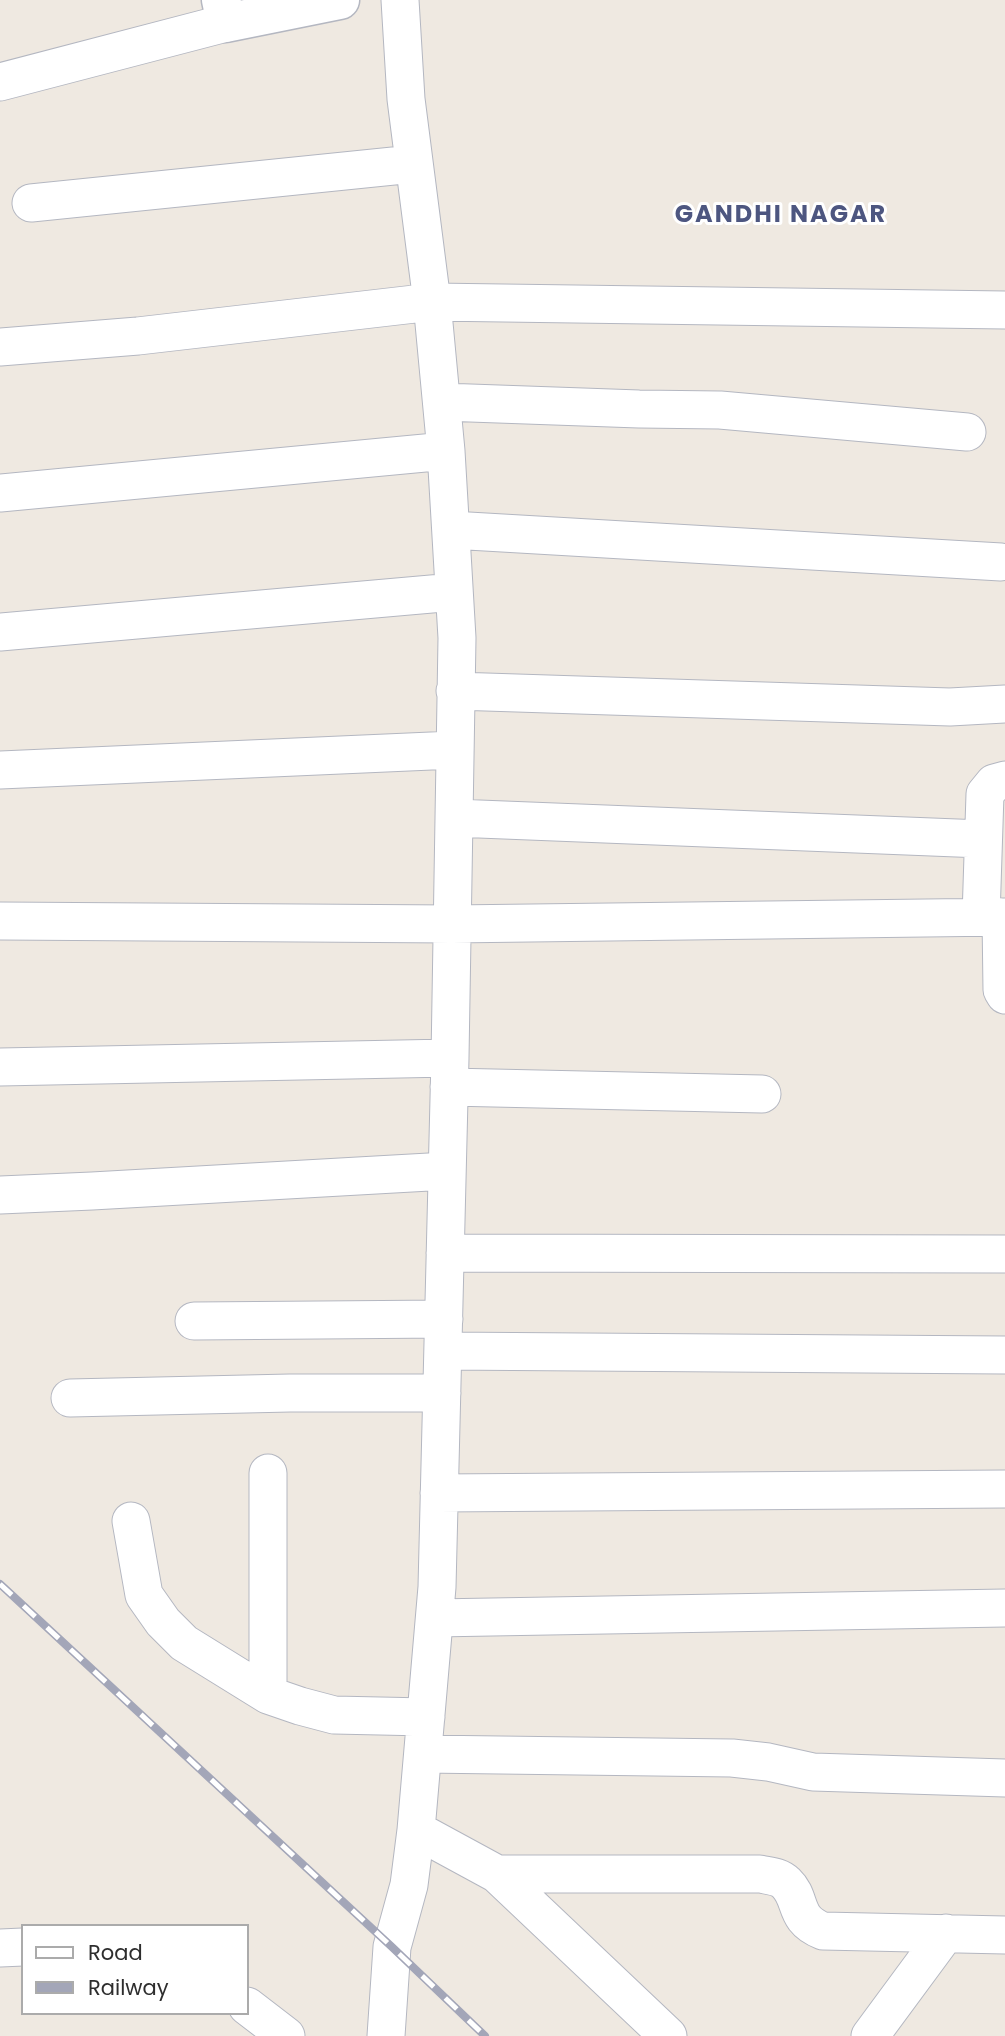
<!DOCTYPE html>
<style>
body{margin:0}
#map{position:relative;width:1005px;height:2036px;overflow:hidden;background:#efe9e1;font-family:Poppins,sans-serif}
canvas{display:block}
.legend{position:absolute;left:21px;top:1924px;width:228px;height:91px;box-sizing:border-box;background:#fff;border:2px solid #ababab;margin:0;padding:9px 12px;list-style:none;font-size:21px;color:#2e2e2e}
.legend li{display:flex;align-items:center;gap:14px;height:35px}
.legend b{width:35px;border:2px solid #ababab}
</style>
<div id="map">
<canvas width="1005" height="2036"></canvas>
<ul class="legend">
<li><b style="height:9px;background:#fff"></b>Road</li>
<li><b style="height:9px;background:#a3a6b8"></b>Railway</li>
</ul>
</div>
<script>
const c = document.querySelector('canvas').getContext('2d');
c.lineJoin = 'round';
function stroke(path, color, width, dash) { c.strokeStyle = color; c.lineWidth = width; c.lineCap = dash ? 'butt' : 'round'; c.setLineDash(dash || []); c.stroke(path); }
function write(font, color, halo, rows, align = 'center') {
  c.font = font + ' Poppins,sans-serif'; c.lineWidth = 6; c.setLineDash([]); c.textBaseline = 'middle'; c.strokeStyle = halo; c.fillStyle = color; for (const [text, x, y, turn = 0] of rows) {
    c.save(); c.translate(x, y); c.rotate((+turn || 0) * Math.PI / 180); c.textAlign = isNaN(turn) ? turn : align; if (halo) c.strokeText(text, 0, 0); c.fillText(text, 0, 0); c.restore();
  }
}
const street = new Path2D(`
 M0 82 226 23
 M31 203 413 164
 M0 347 138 336 432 302 1005 310
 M442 402 639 409 720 410 967 432
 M0 493 446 451
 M451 530 1001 562
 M0 632 454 592
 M455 691 950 707 1005 704
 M0 770 454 750
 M454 818 982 839
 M981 917 985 794 994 783 1005 780
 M1001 917 1002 990 1005 995
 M0 921 452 924 1005 917
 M0 1067 450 1058
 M449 1087 762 1094
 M0 1195 92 1191 447 1171
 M445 1253 1005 1254
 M194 1321 444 1319
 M443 1351 1005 1355
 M70 1398 290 1393H442
 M268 1473V1695
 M439 1493 1005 1489
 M131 1521 144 1595 163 1622 184 1643 268 1695 300 1706 334 1715 426 1717
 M435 1618 1005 1608
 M423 1754 732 1758 768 1762 813 1772 1005 1778
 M416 1830 497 1874 668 2036
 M497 1874H760C769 1876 779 1876 786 1883 803 1899 792 1919 823 1931L1005 1935
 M0 1948 23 1947
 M247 2006 286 2036
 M386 2036 392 1947 409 1885 416 1830 437 1587 450 1058 457 638 446 451 432 302 406 99 400 0
 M870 2036 946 1933`);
const secondary = new Path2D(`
 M221 0 226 23 340 0`);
const rail = new Path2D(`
 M0 1584 392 1947 485 2036`);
const districtNames = [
 ["GANDHI NAGAR",781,216]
];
stroke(street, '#b4b7c1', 39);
stroke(secondary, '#b4b7c1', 41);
stroke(street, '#fff', 37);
stroke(secondary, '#fff', 38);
stroke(rail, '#a3a6b8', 8);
stroke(rail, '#fff', 5, [16]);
c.letterSpacing = '2px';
write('bold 24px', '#4d5680', '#fff', districtNames);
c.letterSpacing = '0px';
</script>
